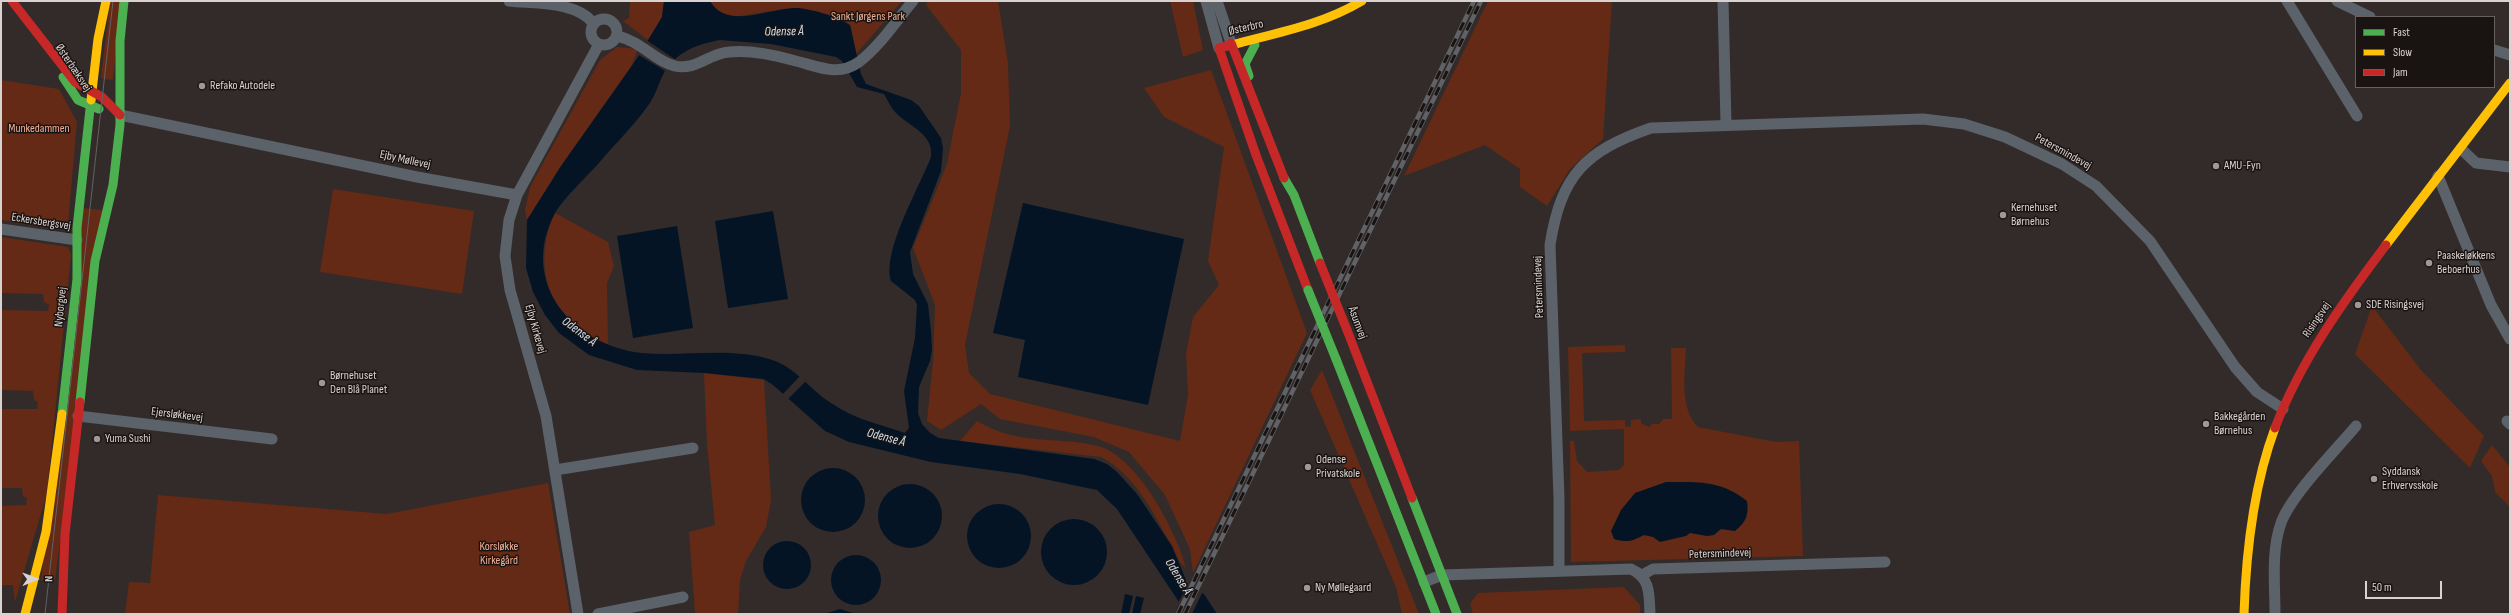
<!DOCTYPE html>
<meta charset="utf-8">
<style>
body{margin:0}
#map{position:relative;width:2511px;height:615px;overflow:hidden;background:#322b2a;font-family:"Sofia Sans Condensed",sans-serif}
canvas{display:block}
.frame{position:absolute;inset:0;border:2px solid #dad2d0;pointer-events:none}
.legend{position:absolute;left:2355px;top:16px;width:140px;height:72px;box-sizing:border-box;background:#191412;border:1px solid #66605e;margin:0;padding:5px 7px;list-style:none;font-size:12px;color:#dad2d0}
.legend li{display:flex;align-items:center;gap:8px;height:20px}
.legend b{width:20px;border:1px solid #66605e}
.north{position:absolute;left:16px;top:559px;width:40px;height:40px;-webkit-text-stroke:3px #191412;paint-order:stroke;rotate:89deg;font-size:11px;font-weight:700;line-height:16px;text-align:center;color:#dad2d0}
.north::after{content:'';display:block;margin:auto;width:14px;height:18px;background:#dad2d0;clip-path:polygon(50% 0,100% 100%,50% 72%,0 100%)}
.scale{position:absolute;left:2365px;top:581px;width:77px;height:18px;box-sizing:border-box;border:2px solid #dad2d0;border-top:0;padding-left:5px;font-size:12px;line-height:14px;white-space:nowrap;color:#dad2d0;-webkit-text-stroke:3px #191412;paint-order:stroke}
</style>
<div id="map">
<canvas width="2511" height="615"></canvas>
<div class="frame"></div>
<ul class="legend">
<li><b style="height:5px;background:#4caf50"></b>Fast</li>
<li><b style="height:5px;background:#ffc107"></b>Slow</li>
<li><b style="height:5px;background:#c62828"></b>Jam</li>
</ul>
<div class="north">N</div>
<div class="scale">50 m</div>
</div>
<script>
const c = document.querySelector('canvas').getContext('2d');
c.lineJoin = 'round';
function fill(path, color) { c.fillStyle = color; c.fill(path, 'evenodd'); }
function stroke(path, color, width, dash) { c.strokeStyle = color; c.lineWidth = width; c.lineCap = dash ? 'butt' : 'round'; c.setLineDash(dash || []); c.stroke(path); }
function write(font, color, halo, rows, align = 'center') {
  c.font = font + ' "Sofia Sans Condensed",sans-serif'; c.lineWidth = 3; c.setLineDash([]); c.textBaseline = 'middle'; c.strokeStyle = halo; c.fillStyle = color; for (const [text, x, y, turn = 0] of rows) {
    c.save(); c.translate(x, y); c.rotate((+turn || 0) * Math.PI / 180); c.textAlign = isNaN(turn) ? turn : align; if (halo) c.strokeText(text, 0, 0); c.fillText(text, 0, 0); c.restore();
  }
}
const green = new Path2D(`
 M110 1H121L113 80 103 79 101 77Z
 M630 1H664L662 17 648 40 623 21 629 18Z
 M710 1H902L856 54 851 27 777 10 734 17 723 14 714 8Z
 M928 1H998L1008 63 1010 126 965 345 969 373 990 394 1180 441 1188 395 1186 354 1193 317 1219 285 1208 261 1224 147 1164 117 1144 88 1211 70 1307 333 1193 573 1190 549 1165 495 1129 452 1094 437 1000 419 981 404 941 430 927 421 933 361 935 305 913 248 947 164 961 93V50L926 5Z
 M1170 1H1193L1203 50 1183 57Z
 M1488 1H1612L1603 139 1570 169 1547 206 1520 187V169L1485 145 1404 176Z
 M617 47 638 49 631 67 561 166 527 220 525 210 530 187 600 60Z
 M1 80 59 89 77 122 68 224 63 230 1 220Z
 M333 189 474 211 462 294 320 272Z
 M82 208 103 210 55 580H41Z
 M555 213 608 242 614 266 607 283 608 346C593 338 576 330 565 317 540 288 539 246 555 213Z
 M1 237 68 247 71 255 47 493 15 602 13 585H1V506L26 505 27 498 23 496 22 488H1V409H37L38 402 34 400 33 391 1 390V310L48 311 49 305 44 302 43 294 1 293Z
 M2372 306 2421 370 2484 436 2470 468 2355 354Z
 M1625 345V352L1582 353 1584 421 1625 420V427L1631 426V420L1641 419V423L1649 427 1652 424H1659L1663 419H1672L1671 348H1686C1685 372 1679 408 1698 427L1776 442 1799 441 1803 556 1571 562 1570 441H1574L1577 461 1587 472 1619 470 1624 465V429L1570 431 1568 347Z
 M1322 370 1419 614H1402L1396 587 1310 390Z
 M704 373 764 380 771 500 766 527 746 561 740 580 738 614H695L689 532 715 525 707 444Z
 M977 421C1018 446 1055 436 1098 446 1137 456 1177 532 1186 568 1178 562 1176 554 1171 545 1153 512 1135 475 1101 457L960 441Z
 M2492 445 2510 467V507L2495 492 2492 476 2481 461Z
 M548 483 570 614H125L129 582 150 583 158 495 387 514Z
 M1624 587 1640 605V614H1473L1470 604 1478 593Z`);
const water = new Path2D(`
 M664 1H710C727 30 767 9 794 8 810 8 836 16 850 25L861 74 866 84 911 100 919 106 941 138 943 148 941 171 910 252 913 274 928 304 931 331 932 350 930 361 919 387 918 413 922 424 930 433 939 438 1094 459 1107 464 1117 472 1137 494 1172 546 1186 580 1185 582 1204 594 1217 614H1187L1117 509 1097 490 1020 474 931 462 849 442 825 431 773 385 764 379 704 373 637 370 589 355 559 333 545 315 533 292 526 268 527 220 561 166 638 57 662 17ZM720 40 771 44 836 57 842 61 857 87 884 94C888 101 891 108 896 113 910 127 934 134 931 157 919 188 882 251 891 281L915 300 917 305 915 338 904 391 909 428 905 433C879 424 854 419 831 403 809 389 795 366 769 359 727 347 683 357 641 353 573 345 519 283 554 215 562 199 591 173 604 157 618 141 634 125 647 107 656 96 658 83 665 71 678 51 698 44 720 40Z
 M1023 203 1184 239 1148 405 1018 377 1025 340 993 333Z
 M773 211 788 299 728 308 715 221Z
 M677 226 693 328 633 338 617 236Z
 M801 500a32 32 0 1 1 64 0a32 32 0 1 1-64 0Z
 M1666 482C1698 482 1721 480 1747 501 1749 515 1746 522 1735 531L1721 529 1714 535 1707 536 1690 533 1686 536 1660 542 1653 537 1644 535C1633 541 1627 543 1614 539L1611 531 1621 510 1635 493Z
 M878 516a32 32 0 1 1 64 0a32 32 0 1 1-64 0Z
 M967 536a32 32 0 1 1 64 0a32 32 0 1 1-64 0Z
 M1041 552a33 33 0 1 1 66 0a33 33 0 1 1-66 0Z
 M763 565a24 24 0 1 1 48 0a24 24 0 1 1-48 0Z
 M831 580a25 25 0 1 1 50 0a25 25 0 1 1-50 0Z
 M1125 594 1133 596 1129 614H1121Z
 M1136 596 1144 598 1140 614H1132Z
 M840 609 856 614H824Z`);
const pier = new Path2D(`
 M646 40 676 60 667 72 637 54Z
 M801 375 807 380 787 400 782 395Z
 M1189 582 1203 591 1192 614H1184L1177 605Z`);
const street = new Path2D(`
 M509 1C536 4 577 1 594 24
 M1206 1 1219 48
 M1217 1 1231 43
 M1723 1 1726 124
 M2287 1 2357 116
 M2337 1 2370 17
 M591 32a13 13 0 1 1 26 0a13 13 0 1 1-26 0Z
 M617 36C641 41 656 62 675 66 695 71 710 53 729 52 748 50 774 55 792 60 815 65 837 78 859 62 880 46 896 21 913 1
 M2494 50 2510 55
 M120 115 417 177 517 195
 M2461 149 2476 163 2510 167
 M2438 176 2491 305 2510 339
 M1 229 77 240
 M78 416 272 439
 M2507 421 2510 424
 M555 470 693 448
 M1559 571V498L1550 245C1561 175 1585 151 1651 128L1923 119 1964 124 2005 137 2062 164 2096 186 2150 241 2235 367 2257 392 2283 409
 M1642 575 1653 569 1885 562
 M1424 582 1442 575 1631 569C1651 578 1649 595 1650 614
 M578 614 546 416 510 290 505 256 509 220 517 195 599 44
 M598 614 683 597
 M2275 614C2275 584 2271 551 2281 523 2291 495 2336 450 2356 426`);
const fast = new Path2D(`
 M1249 76 1245 64 1255 45
 M63 77 78 100 99 109
 M1284 178 1294 195 1320 263
 M1336 359 1436 614
 M80 402 95 261 113 185 120 125V41L124 1
 M62 414 77 279V228L91 100
 M1412 498 1457 614`);
const slow = new Path2D(`
 M1232 45C1276 33 1322 25 1362 1
 M91 100 98 39 106 1
 M2386 245 2510 83
 M25 614 46 532 62 414
 M2244 614C2246 551 2253 487 2275 428`);
const jam = new Path2D(`
 M12 1 75 82 102 97 120 115
 M1231 43 1284 178
 M1232 45 1219 48 1256 155 1308 290
 M1347 330 1412 498
 M2275 428C2301 360 2343 302 2386 245
 M62 614 65 534 80 402`);
const tram = new Path2D(`
 M45 614 113 1`);
const rail = new Path2D(`
 M1178 614 1474 1
 M1185 614 1481 1`);
const fastBridge = new Path2D(`
 M1308 290 1336 359`);
const jamBridge = new Path2D(`
 M1320 263 1347 330`);
const markers = [
 [202,86,4,"#9f9896"],
 [2216,166,4,"#9f9896"],
 [2003,215,4,"#9f9896"],
 [2429,263,4,"#9f9896"],
 [2358,305,4,"#9f9896"],
 [322,383,4,"#9f9896"],
 [2206,424,4,"#9f9896"],
 [97,439,4,"#9f9896"],
 [1308,467,4,"#9f9896"],
 [2374,479,4,"#9f9896"],
 [1307,588,4,"#9f9896"]
];
const parkNames = [
 ["Sankt Jørgens Park",868,17],
 ["Munkedammen",39,129],
 ["Korsløkke",499,547],
 ["Kirkegård",499,561]
];
const streetNames = [
 ["Østerbro",1246,28,-13],
 ["Østerbæksvej",73,68,56],
 ["Petersmindevej",2063,152,29],
 ["Ejby Møllevej",405,160,12],
 ["Eckersbergsvej",41,222,9],
 ["Petersmindevej",1539,287,-92],
 ["Nyborgvej",61,307,-84],
 ["Risingsvej",2317,320,-56],
 ["Åsumvej",1357,323,69],
 ["Ejby Kirkevej",535,329,74],
 ["Ejersløkkevej",177,415,7],
 ["Petersmindevej",1720,554,-2]
];
const poiNames = [
 ["Refako Autodele",210,86],
 ["AMU-Fyn",2224,166],
 ["Kernehuset",2011,208],
 ["Børnehus",2011,222],
 ["Paaskeløkkens",2437,256],
 ["Beboerhus",2437,270],
 ["SDE Risingsvej",2366,305],
 ["Børnehuset",330,376],
 ["Den Blå Planet",330,390],
 ["Bakkegården",2214,417],
 ["Børnehus",2214,431],
 ["Yuma Sushi",105,439],
 ["Odense",1316,460],
 ["Privatskole",1316,474],
 ["Syddansk",2382,472],
 ["Erhvervsskole",2382,486],
 ["Ny Møllegaard",1315,588]
];
const waterNames = [
 ["Odense Å",784,32,-1],
 ["Odense Å",579,332,37],
 ["Odense Å",886,438,15],
 ["Odense Å",1178,577,59]
];
fill(green, '#642a15');
fill(water, '#041425');
fill(pier, '#322b2a');
stroke(street, '#5b626a', 11);
stroke(fast, '#4caf50', 9);
stroke(slow, '#ffc107', 9);
stroke(jam, '#c62828', 9);
stroke(tram, '#606266', 1);
stroke(rail, '#606266', 4.5);
stroke(rail, '#191412', 3, [9]);
stroke(fastBridge, '#4caf50', 9);
stroke(jamBridge, '#c62828', 9);
for (const [x, y, r, color] of markers) { const dot = new Path2D(); dot.arc(x, y, r, 0, 2 * Math.PI); c.fillStyle = color; c.fill(dot); stroke(dot, '#191412', 1.5); }
write('12px', '#f3ad95', '#191412', parkNames);
write('12px', '#dad2d0', '#191412', streetNames);
write('12px', '#dad2d0', '#191412', poiNames, 'left');
write('italic 13px', '#cfe1f1', '#191412', waterNames);
</script>
